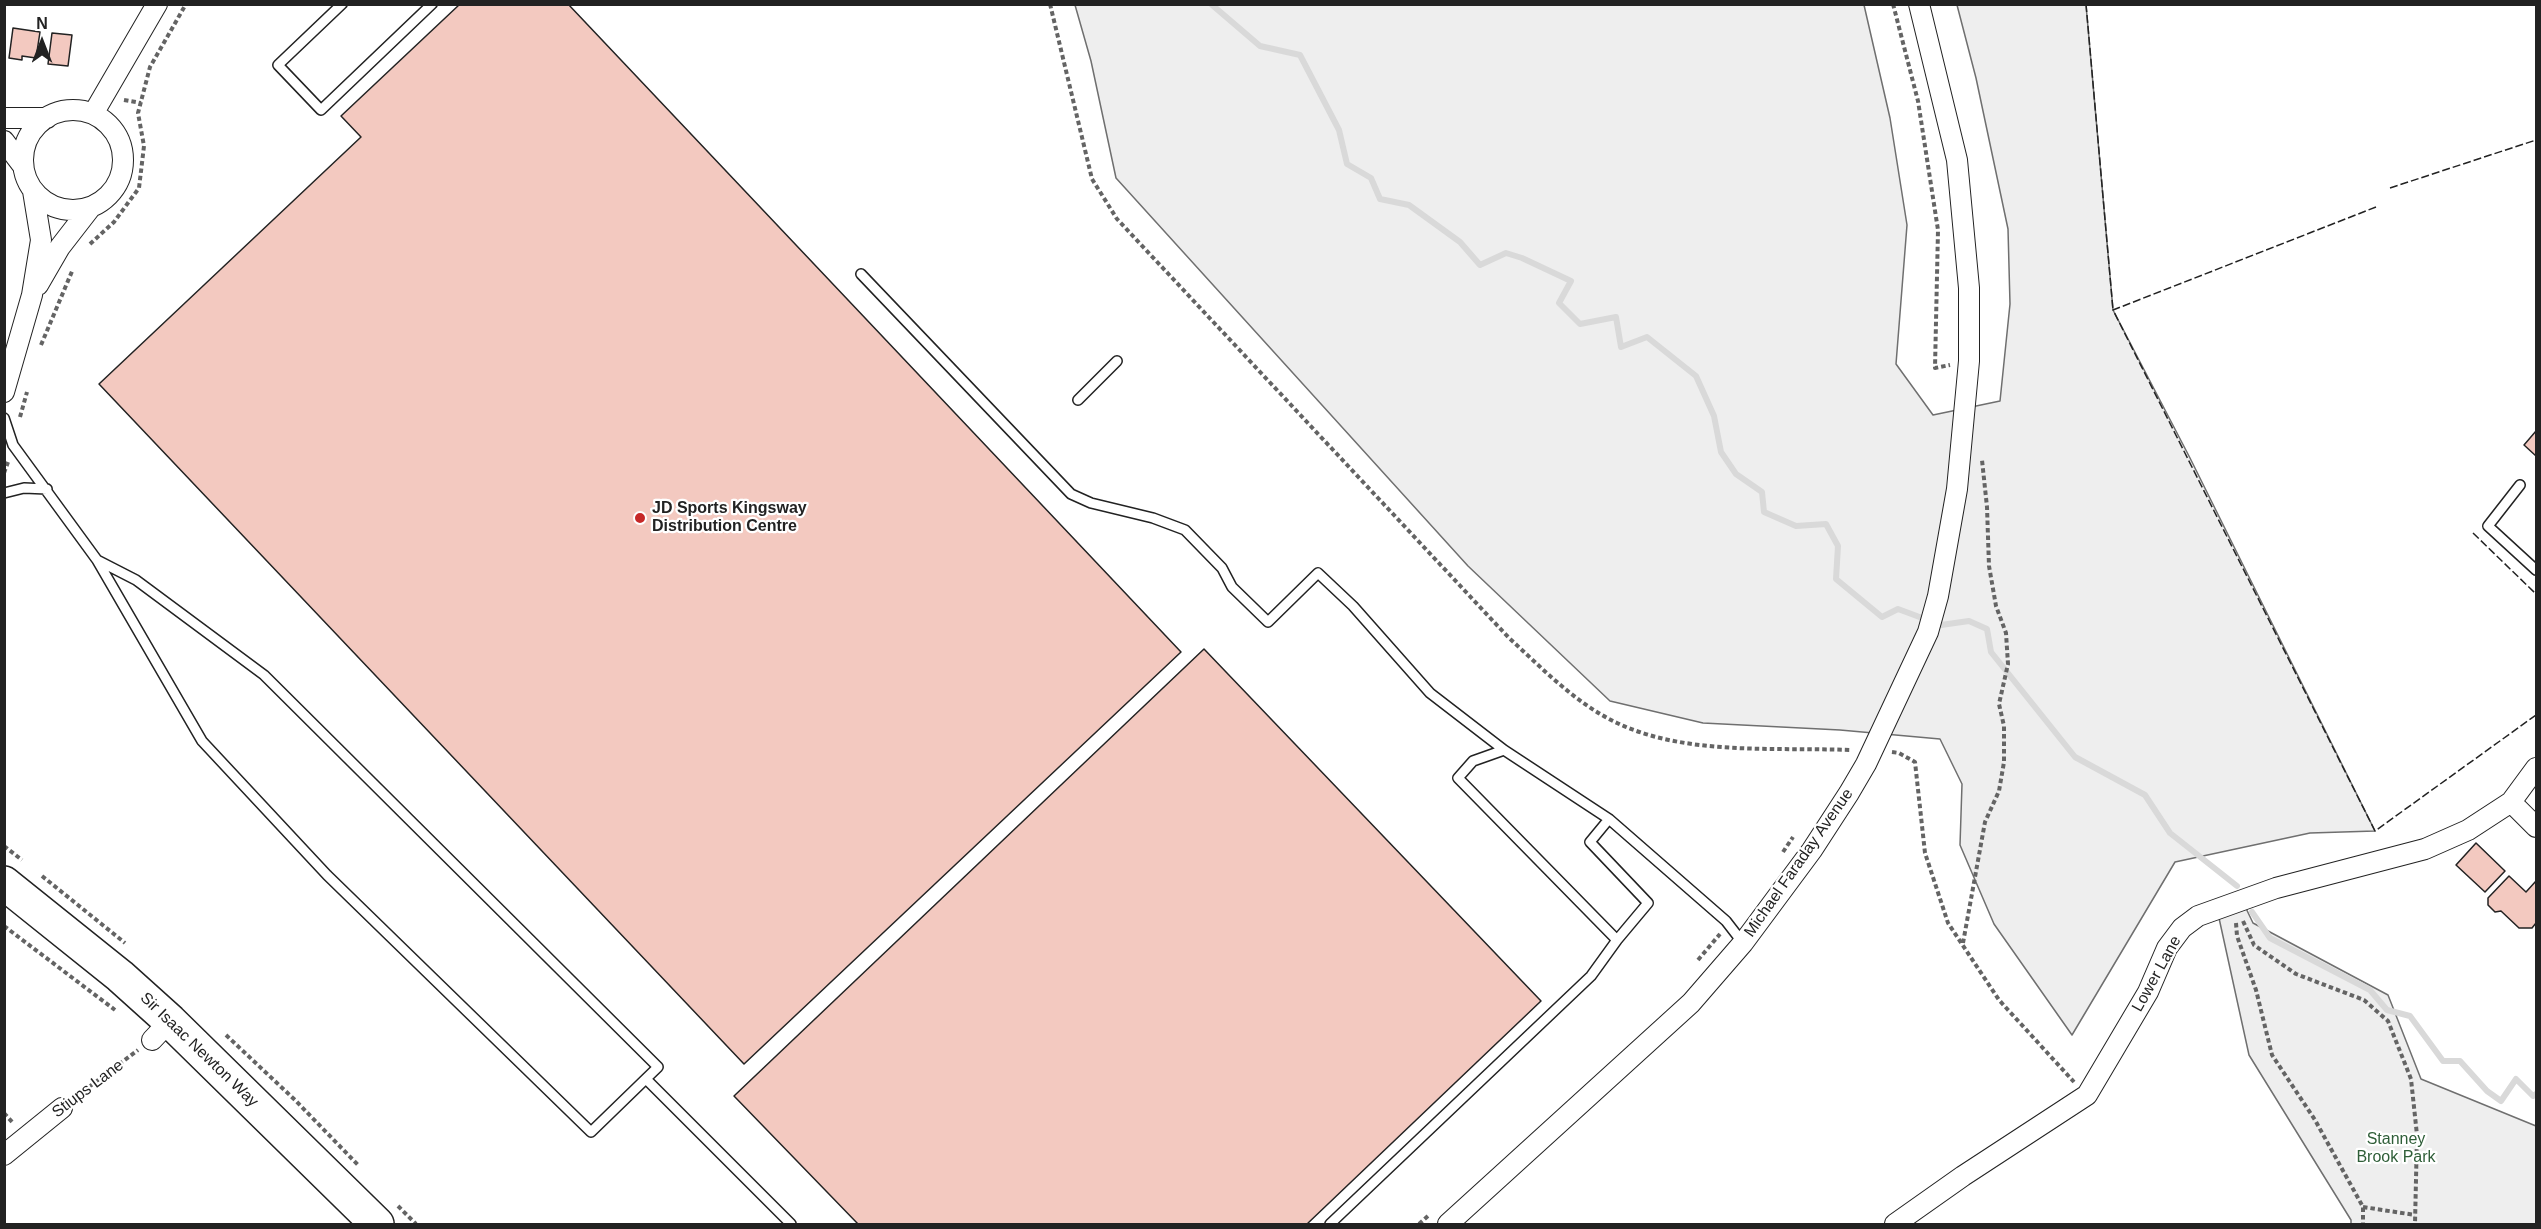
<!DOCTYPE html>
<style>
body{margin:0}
#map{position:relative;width:2541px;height:1229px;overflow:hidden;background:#fff;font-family:Arial,sans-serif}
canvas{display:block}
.frame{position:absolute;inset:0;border:6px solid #222;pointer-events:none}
.north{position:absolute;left:12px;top:12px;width:60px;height:60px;-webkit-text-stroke:4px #fff;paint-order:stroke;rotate:0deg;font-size:16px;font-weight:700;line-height:24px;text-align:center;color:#222}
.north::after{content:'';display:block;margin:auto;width:21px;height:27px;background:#222;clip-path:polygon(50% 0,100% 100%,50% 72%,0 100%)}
</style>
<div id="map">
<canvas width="2541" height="1229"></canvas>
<div class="frame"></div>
<div class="north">N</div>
</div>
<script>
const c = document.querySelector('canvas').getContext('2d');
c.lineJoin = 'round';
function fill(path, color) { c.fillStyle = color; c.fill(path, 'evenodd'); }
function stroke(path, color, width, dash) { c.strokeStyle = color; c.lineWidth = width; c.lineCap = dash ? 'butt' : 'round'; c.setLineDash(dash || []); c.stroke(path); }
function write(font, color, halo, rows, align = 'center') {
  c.font = font + ' Arial,sans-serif'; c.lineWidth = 4.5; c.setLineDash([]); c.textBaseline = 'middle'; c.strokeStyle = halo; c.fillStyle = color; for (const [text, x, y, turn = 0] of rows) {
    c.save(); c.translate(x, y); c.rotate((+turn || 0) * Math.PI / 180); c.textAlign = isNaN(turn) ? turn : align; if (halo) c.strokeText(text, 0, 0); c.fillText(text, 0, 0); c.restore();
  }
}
const green = new Path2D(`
 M1075 5H1864L1890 118 1907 225 1896 364 1933 415 2000 401 2010 304 2008 229 1976 78 1957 5H2086L2113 310 2190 458 2375 831 2310 833 2175 862 2072 1035 1994 924 1960 845 1962 784 1940 739 1840 730 1703 723 1610 701 1468 566 1116 178 1091 61Z
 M2243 902 2253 923 2388 995 2421 1079 2536 1126V1224H2351V1220L2249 1055 2219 918Z`);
const stream = new Path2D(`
 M1211 4 1260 46 1300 55 1339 130 1347 164 1371 178 1380 199 1409 205 1460 242 1480 265 1506 253 1522 258 1571 281 1559 303 1580 324 1616 317 1621 347 1647 337 1696 376 1714 416 1721 452 1736 474 1762 492 1764 512 1796 526 1826 524 1838 546 1836 579 1882 617 1898 609 1941 625 1969 621 1987 629 1991 652 2075 757 2145 795 2170 833 2237 886
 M2252 912 2270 938 2370 990 2387 1010 2410 1016 2443 1061H2460L2487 1091 2501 1101 2516 1079 2533 1096 2536 1094`);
const building = new Path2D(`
 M460 4H568L1181 652 744 1064 99 384 361 137 341 116Z
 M13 28 40 32 36 58 22 56V60L9 58Z
 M52 33 72 35 68 66 48 64Z
 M2536 431V456L2524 445Z
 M1204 649 1541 1001 1307 1224H858L734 1096Z
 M2476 843 2505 871 2485 892 2456 865Z
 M2509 876 2526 892 2536 881V923L2532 928H2519L2501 911 2495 912 2488 905V898Z`);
const path = new Path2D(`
 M1050 4 1092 179 1117 219 1509 638C1542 668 1575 703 1617 723 1687 756 1775 747 1851 750
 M1893 4 1918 101 1938 230 1935 368 1950 365
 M124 100 141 103
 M90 244 114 222 139 188 144 146 138 113 150 67 186 4
 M41 345 73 269
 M20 417 27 392
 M4 473 8 462
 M1892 752 1899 753 1915 762 1925 853 1948 923 1999 1000 2074 1082
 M4 846 22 860
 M1783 852 1793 837
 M42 876 125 943
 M2243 921 2254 945 2296 974 2364 1000 2388 1021 2411 1079 2417 1135 2415 1224
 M2236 923 2237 936 2256 990 2272 1055 2315 1120 2363 1207V1224
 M4 926 115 1010
 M1963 943 1985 822 1999 791 2004 762V726L1999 704 2008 664 2006 633 1996 606 1989 566 1987 507 1982 460
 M1698 960 1720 934
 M226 1035 295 1100 359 1166
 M77 1096 138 1050
 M4 1113 13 1123
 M398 1206 416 1224
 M2363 1207 2415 1215
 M1419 1224 1429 1215`);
const lane = new Path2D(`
 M342 4 278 65 321 110 432 4
 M861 274 1071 494 1091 503 1153 518 1185 530 1222 568 1232 587 1268 622 1318 573 1353 606 1430 693 1504 750 1609 819 1726 921 1743 943
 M1078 400 1117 361
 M4 418 13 445 97 560 202 741 327 875 591 1132 658 1067 264 675 136 580 97 560
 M2520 485 2488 526 2536 570
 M4 493 24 488 47 489
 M1609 819 1590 842 1648 903 1617 940
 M646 1079 791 1224
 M1330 1224 1591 976 1617 940 1458 778 1473 761 1504 750`);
const street = new Path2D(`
 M23 160a50 50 0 1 1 100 0a50 50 0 1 1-100 0Z
 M93 114 157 4
 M4 118H47
 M4 141 23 166
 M38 285 60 247 91 207
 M4 392 32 295 41 240 33 191
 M2511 802 2536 827
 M152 1040 170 1021
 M4 1155 62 1108
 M1448 1224 1691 1003 1743 943 1812 850 1849 793 1866 764 1928 632 1938 596 1957 489 1969 361V288L1957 160 1919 4
 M1895 1224 1963 1176 2087 1095 2148 992 2167 948 2182 928 2198 916 2276 888 2425 849 2468 830 2511 802 2536 768`);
const highway = new Path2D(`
 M4 883 120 976 170 1021 377 1224`);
const fence = new Path2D(`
 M2086 4 2113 310
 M2390 188 2536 140
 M2376 207 2113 310 2375 831 2536 715
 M2473 533 2536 594`);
const markers = [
 [640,518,6,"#c62828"]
];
const poiNames = [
 ["JD Sports Kingsway",652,509],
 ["Distribution Centre",652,527]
];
const streetNames = [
 ["Michael Faraday Avenue",1799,863,-55],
 ["Lower Lane",2157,974,-61],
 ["Sir Isaac Newton Way",199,1050,44],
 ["Stiups Lane",88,1089,-37]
];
const parkNames = [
 ["Stanney",2396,1140],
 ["Brook Park",2396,1158]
];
fill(green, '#eee');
stroke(green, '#6f6f6f', 1.5);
stroke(stream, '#d9d9d9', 6);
fill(building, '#f3c9c0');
stroke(building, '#222', 1.5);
stroke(lane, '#222', 12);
stroke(street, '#222', 22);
stroke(highway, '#222', 36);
stroke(path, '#646464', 4, [4.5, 3]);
stroke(lane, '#fff', 9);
stroke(street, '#fff', 20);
stroke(highway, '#fff', 33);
stroke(fence, '#222', 1.5, [8, 3]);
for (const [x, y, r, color] of markers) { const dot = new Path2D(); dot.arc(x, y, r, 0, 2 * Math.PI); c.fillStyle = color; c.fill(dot); stroke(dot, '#fff', 2); }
write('bold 16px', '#222', '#fff', poiNames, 'left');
write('16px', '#222', '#fff', streetNames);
write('16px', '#2f5e38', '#fff', parkNames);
</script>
